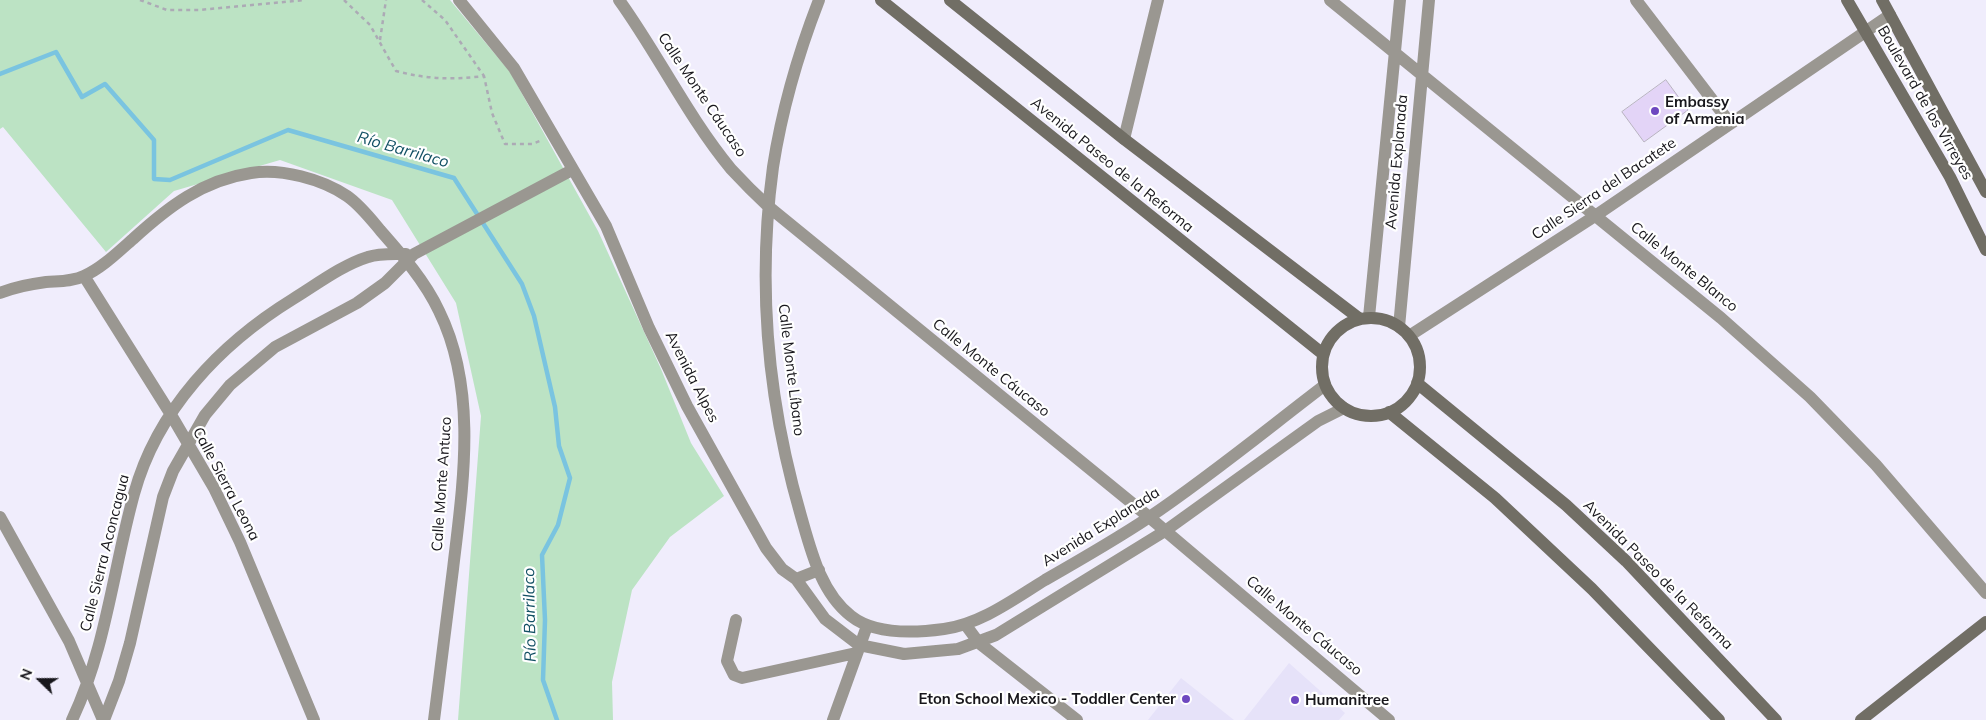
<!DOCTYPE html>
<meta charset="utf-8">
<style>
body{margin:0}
#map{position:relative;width:1986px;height:720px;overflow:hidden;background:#f0edfc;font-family:Mulish,sans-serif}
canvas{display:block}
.north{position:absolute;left:15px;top:655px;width:50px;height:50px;-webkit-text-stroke:4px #fff;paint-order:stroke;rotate:292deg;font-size:14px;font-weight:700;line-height:20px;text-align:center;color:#18171c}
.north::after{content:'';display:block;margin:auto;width:18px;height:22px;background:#18171c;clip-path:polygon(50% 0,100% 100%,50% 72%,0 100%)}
</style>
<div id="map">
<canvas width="1986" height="720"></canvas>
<div class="north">N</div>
</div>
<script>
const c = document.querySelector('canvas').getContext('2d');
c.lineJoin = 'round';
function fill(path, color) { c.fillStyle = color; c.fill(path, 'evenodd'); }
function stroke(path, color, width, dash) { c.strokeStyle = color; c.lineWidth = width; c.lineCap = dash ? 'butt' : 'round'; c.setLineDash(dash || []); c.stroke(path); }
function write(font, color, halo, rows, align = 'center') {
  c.font = font + ' Mulish,sans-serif'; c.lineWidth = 4.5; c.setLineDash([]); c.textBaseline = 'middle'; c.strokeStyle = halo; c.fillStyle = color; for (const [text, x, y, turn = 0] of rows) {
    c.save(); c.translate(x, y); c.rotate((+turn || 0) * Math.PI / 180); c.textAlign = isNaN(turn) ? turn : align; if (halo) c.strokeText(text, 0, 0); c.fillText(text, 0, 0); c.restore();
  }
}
const built = new Path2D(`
 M1289 663 1345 713 1339 720H1244Z
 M1181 678 1234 720H1148Z`);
const green = new Path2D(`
 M0 0H450L510 72 598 231 661 369 691 443 724 496 670 537 632 590 612 682 613 720H458L481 416 456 303 392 200 280 160 174 191 106 252 3 127 0 129Z`);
const stream = new Path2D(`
 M0 74 56 52 82 97 105 84 154 140V179L170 180 288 130 454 178 522 284 534 316 555 407 559 446 570 478 558 525 542 555 545 620 543 680 557 720`);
const building = new Path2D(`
 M1666 80 1688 110 1644 142 1622 112Z`);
const path = new Path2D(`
 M140 0 167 10H199L305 0
 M344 0 370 25 396 71C426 79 453 80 484 76L492 113 505 144H532L542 140
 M422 0 445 20 484 76
 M380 40 386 0`);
const street = new Path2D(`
 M459 0 514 68 606 226 649 328 687 406 766 548 782 569 796 579 825 619 859 645 904 654 958 649 996 635 1165 531 1318 421 1344 408
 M619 0C658 54 688 117 731 169 743 182 756 195 769 207L1149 517 1389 720
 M819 0C798 54 782 109 773 167 757 284 768 403 801 516 811 551 821 593 851 616 875 635 915 633 944 629 981 624 1014 599 1045 580 1080 560 1115 540 1148 518 1209 477 1266 430 1325 385
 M1330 0 1721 318 1810 397 1876 465 1986 593
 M1636 0 1730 123
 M1124 139 1158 0
 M84 276 170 413 214 488 240 542 314 720
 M0 293C15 287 30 284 46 282 59 281 71 282 84 276 102 268 118 252 133 239 168 207 203 180 251 173 281 168 322 179 347 196 360 205 370 218 380 230 402 255 425 281 439 311 478 390 463 484 453 569 447 619 440 670 434 720
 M1369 317 1400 0
 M1399 327 1429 0
 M1409 336 1595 216 1890 15
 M0 517 69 641 103 720
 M796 579 819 570
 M736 620 727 661 734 675 742 678 856 653
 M965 624 979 643 1077 720
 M72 720C106 648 113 570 134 494 157 410 220 344 293 299 316 285 342 265 368 257 379 253 395 254 406 254
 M104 720 119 681 130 643 163 497 173 471 205 415 230 385 275 347 357 303 385 283 414 254 572 170
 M833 720 867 626`);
const secondary = new Path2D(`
 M881 0 1323 354
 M950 0 1124 139 1360 319
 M1847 0 1950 177 1986 250
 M1882 0 1986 192
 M1322 367a49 49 0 1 1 98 0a49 49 0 1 1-98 0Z
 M1417 383 1566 505 1626 561 1776 720
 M1389 412 1495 498 1592 589 1719 720
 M1861 720 1986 622`);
const markers = [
 [1655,111,5,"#6e48c0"],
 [1186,699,5,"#6e48c0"],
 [1295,700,5,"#6e48c0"]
];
const streetNames = [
 ["Calle Monte Cáucaso",702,95,56],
 ["Boulevard de los Virreyes",1925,103,60],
 ["Avenida Explanada",1397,162,-85],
 ["Avenida Paseo de la Reforma",1112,165,39],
 ["Calle Sierra del Bacatete",1604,189,-34],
 ["Calle Monte Blanco",1684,267,39],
 ["Calle Monte Cáucaso",991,368,39],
 ["Calle Monte Líbano",791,370,83],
 ["Avenida Alpes",692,377,63],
 ["Calle Sierra Leona",226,484,62],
 ["Calle Monte Antuco",442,484,-86],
 ["Avenida Explanada",1101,527,-32],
 ["Calle Sierra Aconcagua",105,553,-76],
 ["Avenida Paseo de la Reforma",1658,575,45],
 ["Calle Monte Cáucaso",1304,626,40]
];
const poiNames = [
 ["Embassy",1665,102],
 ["of Armenia",1665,119],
 ["Eton School Mexico - Toddler Center",1176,699,"right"],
 ["Humanitree",1305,700]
];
const waterNames = [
 ["Río Barrilaco",403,150,16],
 ["Río Barrilaco",530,615,-91]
];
fill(built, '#e6e2f9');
fill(green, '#bce3c4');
stroke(stream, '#7ac4e0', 4.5);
fill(building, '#e3d4f7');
stroke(building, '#b8b3c0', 1);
stroke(path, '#acaab5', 2.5, [4, 4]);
stroke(street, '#9a9791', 12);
stroke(secondary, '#716e65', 12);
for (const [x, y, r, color] of markers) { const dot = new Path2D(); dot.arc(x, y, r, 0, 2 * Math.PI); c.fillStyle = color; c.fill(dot); stroke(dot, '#fff', 2); }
write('15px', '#18171c', '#fff', streetNames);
write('bold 15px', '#18171c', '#fff', poiNames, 'left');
write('italic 16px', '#125064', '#fff', waterNames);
</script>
